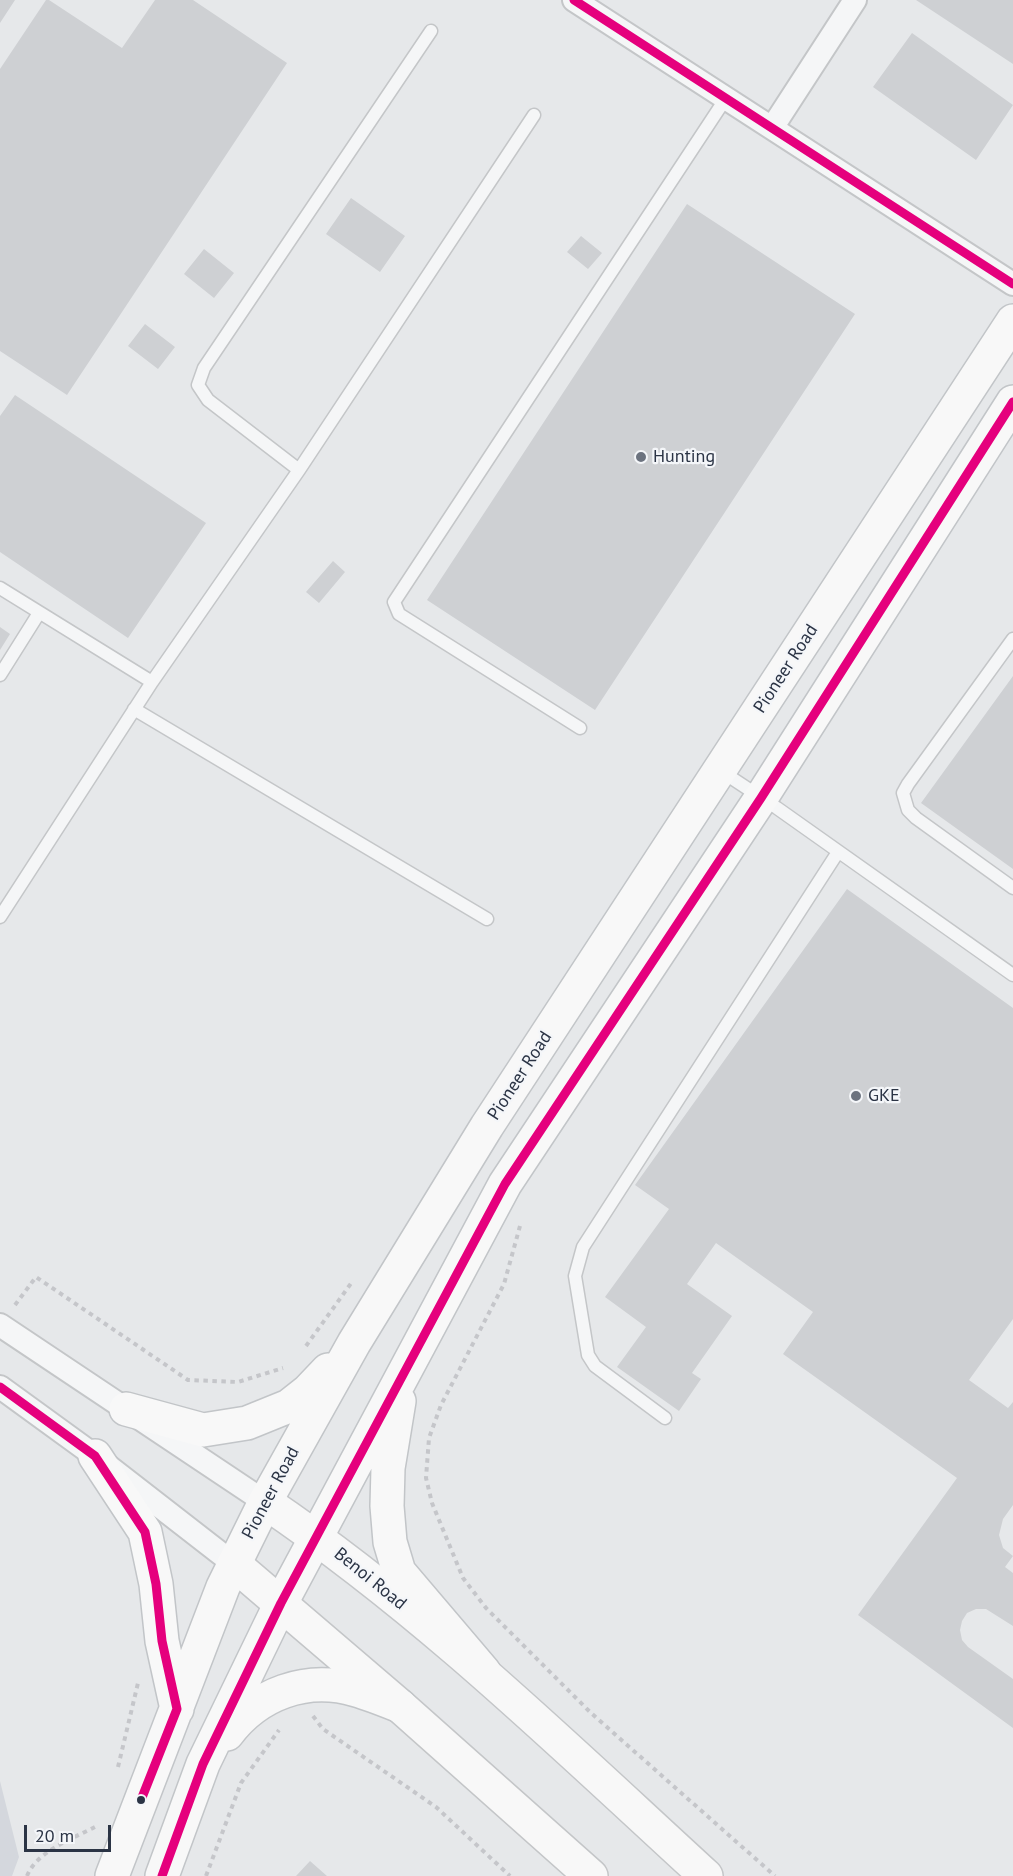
<!DOCTYPE html>
<style>
body{margin:0}
#map{position:relative;width:1013px;height:1876px;overflow:hidden;background:#e6e8ea;font-family:"PT Sans",sans-serif}
canvas{display:block}
.scale{position:absolute;left:24px;top:1825px;width:87px;height:27px;box-sizing:border-box;border:3px solid #2b3445;border-top:0;padding-left:8px;font-size:18px;line-height:21px;white-space:nowrap;color:#2b3445;-webkit-text-stroke:4px #f4f6f9;paint-order:stroke}
</style>
<div id="map">
<canvas width="1013" height="1876"></canvas>
<div class="scale">20 m</div>
</div>
<script>
const c = document.querySelector('canvas').getContext('2d');
c.lineJoin = 'round';
function fill(path, color) { c.fillStyle = color; c.fill(path, 'evenodd'); }
function stroke(path, color, width, dash) { c.strokeStyle = color; c.lineWidth = width; c.lineCap = dash ? 'butt' : 'round'; c.setLineDash(dash || []); c.stroke(path); }
function write(font, color, halo, rows, align = 'center') {
  c.font = font + ' "PT Sans",sans-serif'; c.lineWidth = 4.5; c.setLineDash([]); c.textBaseline = 'middle'; c.strokeStyle = halo; c.fillStyle = color; for (const [text, x, y, turn = 0] of rows) {
    c.save(); c.translate(x, y); c.rotate((+turn || 0) * Math.PI / 180); c.textAlign = isNaN(turn) ? turn : align; if (halo) c.strokeText(text, 0, 0); c.fillText(text, 0, 0); c.restore();
  }
}
const built = new Path2D(`
 M0 1781 19 1857 12 1876H0Z`);
const building = new Path2D(`
 M0 0H15L0 23Z
 M46 0H49L122 48 155 0H193L287 63 67 395 0 351V69Z
 M916 0H1013V64Z
 M912 33 1013 105 976 160 873 87Z
 M351 198 405 236 380 272 326 234Z
 M687 204 855 314 595 710 427 600Z
 M581 236 602 253 588 269 567 252Z
 M204 249 234 273 214 298 184 274Z
 M145 324 175 347 158 369 128 346Z
 M15 395 206 523 128 638 0 552V416Z
 M333 561 345 572 319 603 306 592Z
 M0 627 10 634 0 650Z
 M1013 676V869L921 803Z
 M847 889 1013 1008V1319L969 1380 1008 1408 1013 1402V1505L1003 1519 999 1535 1003 1548 1013 1556 1005 1567 1013 1573V1626L986 1609H976L967 1613 962 1621 960 1630 962 1640 968 1647 1013 1679V1728L858 1615 957 1478 783 1354 813 1312 716 1243 687 1284 732 1316 692 1373 701 1379 679 1411 617 1367 646 1327 605 1297 669 1209 635 1185Z
 M310 1861 327 1876H296Z`);
const path = new Path2D(`
 M520 1226 504 1284 441 1405 429 1438 426 1478 432 1503 463 1578 486 1608 591 1713 775 1876
 M15 1305 36 1277 188 1380 238 1382 283 1368
 M306 1346 352 1282
 M313 1716 323 1729 436 1807 510 1876
 M118 1767 138 1683
 M27 1876C37 1851 72 1839 95 1827L97 1824
 M206 1876 241 1783 279 1730`);
const lane = new Path2D(`
 M299 470 208 400 198 385 204 368 431 31
 M0 588 152 682
 M1013 639 908 784 903 793 908 810 916 818 1013 888
 M0 675 39 613
 M134 709 487 919
 M580 728 399 614 394 602 726 98
 M721 771 777 808 1013 975
 M0 917 152 682 299 470 534 115
 M665 1418 595 1366 588 1355 575 1276 583 1247 838 852`);
const street = new Path2D(`
 M574 0 1013 284
 M772 128 855 0
 M0 1325 265 1502
 M0 1387 95 1456 234 1564`);
const secondary = new Path2D(`
 M265 1502C425 1610 564 1746 706 1876
 M234 1564 400 1706 591 1876`);
const primary = new Path2D(`
 M399 1401 388 1468 387 1506 390 1542 399 1572 484 1672
 M126 1409 203 1430 247 1423 289 1406 308 1391 328 1370
 M95 1456 145 1532 156 1584 162 1641 177 1709
 M227 1734C257 1694 306 1675 356 1690 370 1694 385 1700 400 1706
 M112 1876 223 1587 265 1502 354 1343 487 1126 1013 321
 M162 1876 203 1764 281 1603 505 1184 761 798 1013 402`);
const bus1 = new Path2D(`
 M574 0 1013 284
 M0 1387 95 1456 145 1532 156 1584 162 1641 177 1709 141 1800
 M162 1876 203 1764 281 1603 505 1184 761 798 1013 402`);
const markers = [
 [641,457,6,"#6c737f"],
 [856,1096,6,"#6c737f"],
 [141,1800,5,"#2b3445"]
];
const poiNames = [
 ["Hunting",653,457],
 ["GKE",868,1096]
];
const streetNames = [
 ["Pioneer Road",786,669,-57],
 ["Pioneer Road",520,1076,-57],
 ["Pioneer Road",271,1493,-62],
 ["Benoi Road",370,1579,39]
];
fill(built, '#d4d7dd');
fill(building, '#ced0d3');
stroke(lane, '#c4c6c8', 15);
stroke(street, '#c4c6c8', 26);
stroke(secondary, '#c4c6c8', 36);
stroke(primary, '#c2c5c8', 36);
stroke(path, '#c5c6ca', 4, [4.5, 4.5]);
stroke(lane, '#f5f6f7', 12);
stroke(street, '#f5f6f7', 22);
stroke(secondary, '#f8f8f8', 33);
stroke(primary, '#f8f8f8', 33);
stroke(bus1, '#e5007d', 9);
for (const [x, y, r, color] of markers) { const dot = new Path2D(); dot.arc(x, y, r, 0, 2 * Math.PI); c.fillStyle = color; c.fill(dot); stroke(dot, '#f4f6f9', 2); }
write('18px', '#2b3445', '#f4f6f9', poiNames, 'left');
write('18px', '#2b3445', '#f4f6f9', streetNames);
</script>
